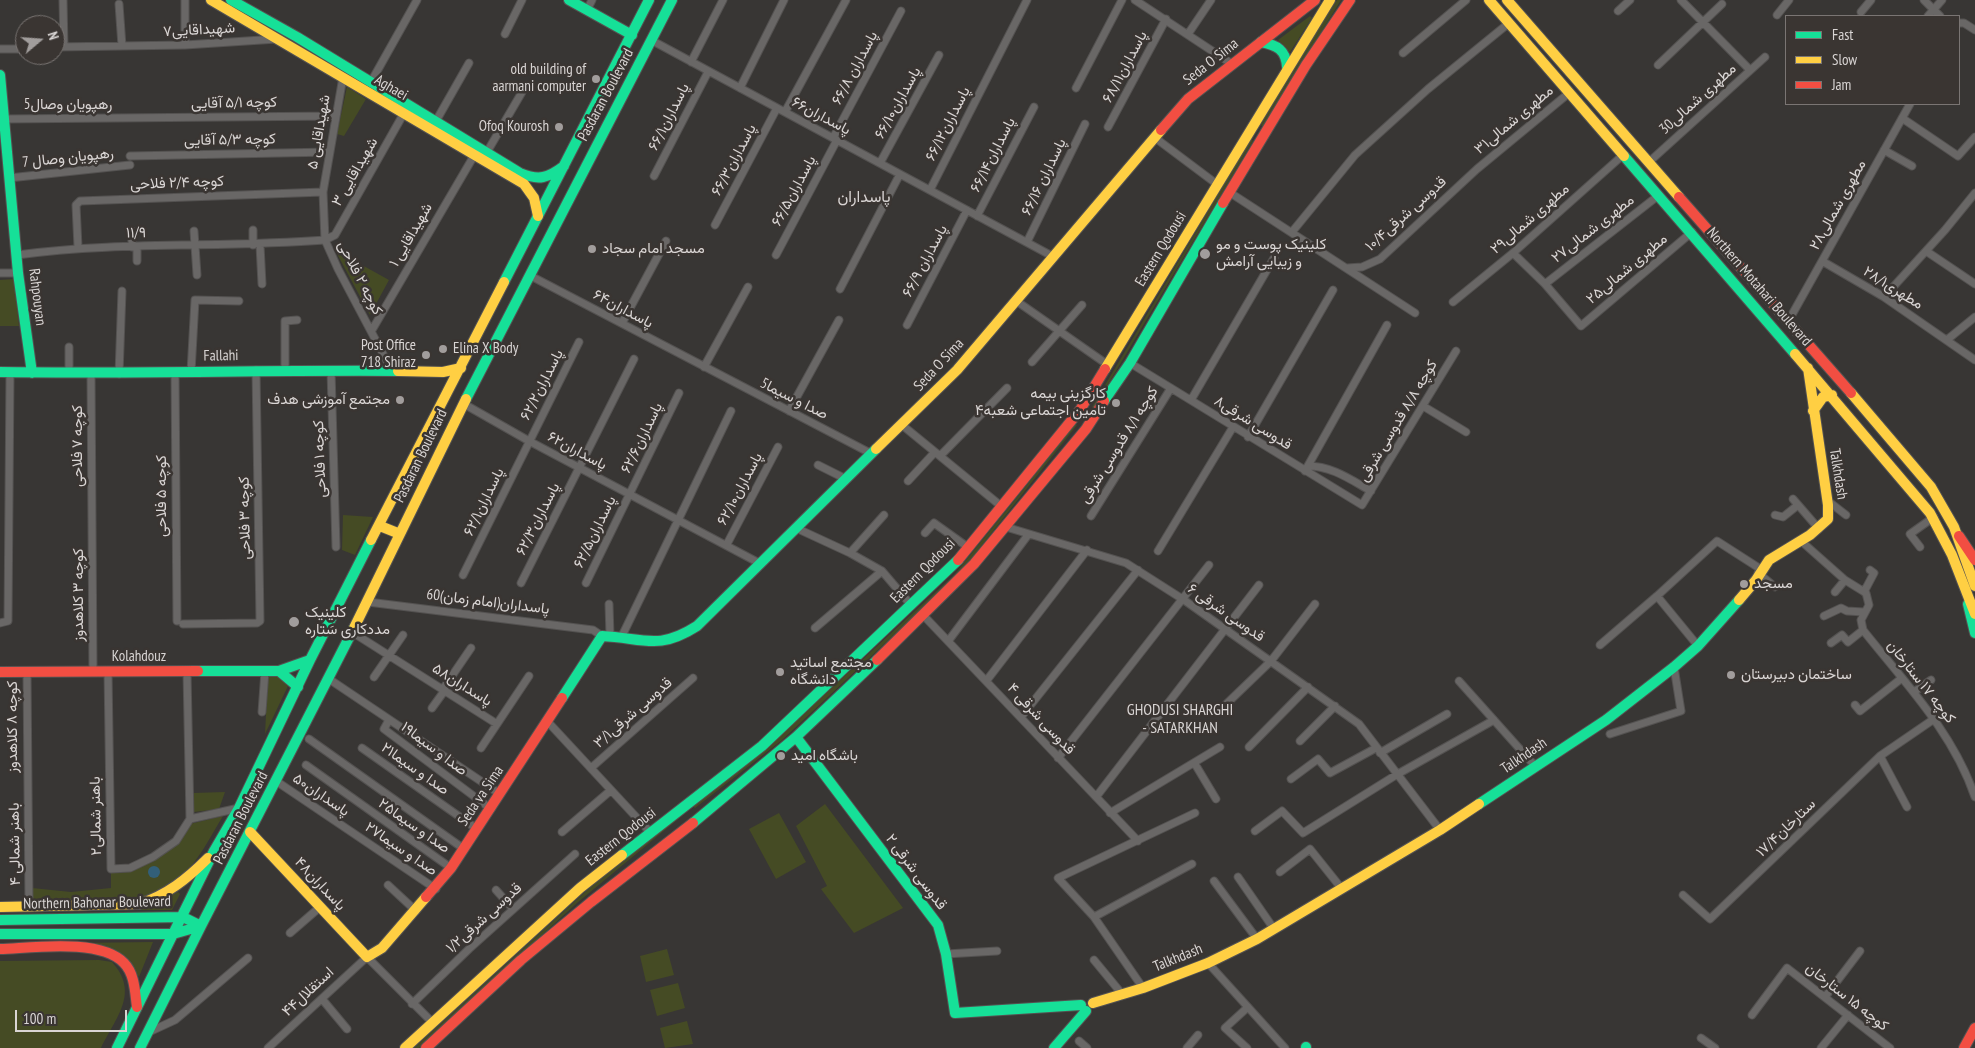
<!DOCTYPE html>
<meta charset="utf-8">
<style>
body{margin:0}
#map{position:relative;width:1975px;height:1048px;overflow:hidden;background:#383634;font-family:"PT Sans Narrow",sans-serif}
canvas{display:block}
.legend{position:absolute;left:1785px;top:15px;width:175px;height:90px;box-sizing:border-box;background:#3a3532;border:1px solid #7a7573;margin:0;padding:6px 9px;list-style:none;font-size:15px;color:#d9d5d4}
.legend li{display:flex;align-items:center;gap:10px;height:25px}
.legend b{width:25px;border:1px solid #7a7573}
.north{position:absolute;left:15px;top:15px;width:50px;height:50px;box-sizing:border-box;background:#3a3532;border:1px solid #7a7573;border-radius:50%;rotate:72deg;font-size:14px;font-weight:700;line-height:20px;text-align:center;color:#d9d5d4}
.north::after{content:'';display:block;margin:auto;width:18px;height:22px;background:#a19d9c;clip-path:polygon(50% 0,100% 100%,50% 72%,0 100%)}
.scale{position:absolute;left:15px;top:1010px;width:112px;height:22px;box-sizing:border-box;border:2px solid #d9d5d4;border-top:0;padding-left:6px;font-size:15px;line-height:18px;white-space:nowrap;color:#d9d5d4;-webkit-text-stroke:4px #3a3532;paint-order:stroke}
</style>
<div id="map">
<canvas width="1975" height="1048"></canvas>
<ul class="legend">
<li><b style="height:6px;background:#16e098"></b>Fast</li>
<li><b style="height:6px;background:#ffcf43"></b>Slow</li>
<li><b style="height:6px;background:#f24e42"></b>Jam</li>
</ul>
<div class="north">N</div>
<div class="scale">100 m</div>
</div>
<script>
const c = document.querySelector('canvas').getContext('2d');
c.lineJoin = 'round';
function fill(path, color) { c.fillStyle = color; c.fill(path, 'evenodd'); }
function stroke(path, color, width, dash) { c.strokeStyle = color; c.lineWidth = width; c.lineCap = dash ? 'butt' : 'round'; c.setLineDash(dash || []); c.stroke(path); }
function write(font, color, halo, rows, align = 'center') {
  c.font = font + ' "PT Sans Narrow",Vazirmatn,sans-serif'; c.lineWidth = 5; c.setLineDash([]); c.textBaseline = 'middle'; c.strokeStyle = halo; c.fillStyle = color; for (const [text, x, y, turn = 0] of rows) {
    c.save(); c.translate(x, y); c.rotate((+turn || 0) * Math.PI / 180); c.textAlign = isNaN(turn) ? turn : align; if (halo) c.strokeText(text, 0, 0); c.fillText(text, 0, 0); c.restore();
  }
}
const green = new Path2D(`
 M1337 0H1341L1263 127 1261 125 1285 80Z
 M1310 16 1312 18 1290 52 1278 40Z
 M347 87 366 99 344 136 337 134Z
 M1251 139 1253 141 1094 408 1092 407Z
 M335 250 389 280 370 315Z
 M14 279 19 326H0V280Z
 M1074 423 1077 425 960 573 781 741 695 808 693 806 771 744 954 575 1027 485Z
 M343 515 373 517 355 555 342 550Z
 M268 675H280L288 686 265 734Z
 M225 792 219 809 194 812 193 793Z
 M825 804 903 908 854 933 821 889 827 886 796 826Z
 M779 813 806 862 776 879 749 829Z
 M683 815 577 903 419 1048H414L596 882 674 819Z
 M223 816C212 834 202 854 188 870 149 912 84 901 32 900V888L71 892 111 888V873C143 866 175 855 190 824Z
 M178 892 180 894 172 910H126L150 906Z
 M153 942 139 977C115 949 109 946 73 943Z
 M667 949 674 975 646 982 640 956Z
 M99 960 112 962C140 993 116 1017 101 1048H0V961Z
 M678 983 685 1008 657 1016 650 990Z
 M687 1021 693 1044 665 1048 660 1028Z`);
const water = new Path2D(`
 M148 872a6 6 0 1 1 12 0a6 6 0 1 1-12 0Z`);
const street = new Path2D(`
 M63 0 64 47
 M1135 0 1232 64
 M1681 0 1750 70
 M1924 0 1940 16
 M119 4 122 46
 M587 10 592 0
 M1618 11 1630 0
 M1861 12 1871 0
 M1777 15 1789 0
 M1928 16 1942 0
 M1959 23H1964L1975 30
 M505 34 522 0
 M1188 34 1211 0
 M651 40 1052 256
 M185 45V0
 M55 47 185 45 277 39
 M0 49H25
 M1403 53 1466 0
 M691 62 723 0
 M1658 65 1722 4
 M343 77 323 192 325 240 338 269 392 371
 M371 82 417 0
 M740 88 784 0
 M1076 88 1122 0
 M785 112 846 0
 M1902 118 1958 156 1975 137
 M3 119 336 116
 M436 121 469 63
 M1108 127 1166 19
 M1154 137 1218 185
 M833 138 901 11
 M1884 150 1912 166
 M487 152 525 87
 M130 156 330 152
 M1649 162 1765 57
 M880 163 939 55
 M654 176 708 72
 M9 178 130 165
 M930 190 1027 0
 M1229 192 1415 313
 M977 216 1034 107
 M715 225 777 108
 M132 231V247
 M194 231 197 275
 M1292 232 1355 155 1428 89 1509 23
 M1027 242 1085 124
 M253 245V230
 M260 245 262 284
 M78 247 76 205 80 201 323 192
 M1926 251 1975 284
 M1513 253 1545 284 1581 326 1692 232
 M17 255C119 241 222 248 325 240L335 235 404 113
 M776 255 837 140
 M137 261V247
 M1822 261 1884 297 1975 360
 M1347 268 1362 267 1380 259 1477 169 1569 93
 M0 273H18
 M529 275 872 454
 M1545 284 1659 195
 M840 289 900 174
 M1884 297 1945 230 1975 193
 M1015 300 1108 365
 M1453 302 1513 253 1623 155
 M1789 320 1910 104
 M622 323 666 241
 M907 325 967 210
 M372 330 475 154
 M1948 339 1975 317
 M1032 362 1082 305
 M1130 363 1362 505 1456 351
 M704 367 748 287
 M285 370V321L297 320
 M331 370 336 547
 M175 372 177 621
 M191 372 195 300 239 301
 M69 373V347
 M91 374 93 671
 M119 374 122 291
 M1191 400 1274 258
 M464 404 529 441 761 564
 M1423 406 1466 432
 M789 411 839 320
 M902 425 1001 506
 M1248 437 1333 290
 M940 456 1007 388
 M818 465 846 479
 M1308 466C1332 466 1351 480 1371 491
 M1305 471 1387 325
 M908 481 935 452
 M1793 499 1819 529
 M1828 501 1846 515
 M1775 515 1783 517 1798 505
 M1091 516 1171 388
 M1006 527 1126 563 1184 600 1359 724 1440 830
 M796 528 850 553 882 571 911 605
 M925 533 934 523 969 548
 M1801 541 1845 580 1866 593 1869 605 1861 620 1863 630C1905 683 1953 732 1975 797
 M727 544 778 447
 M1920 547 1910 534 1934 517
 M1158 551 1233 427
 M850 553 884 515
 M1758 573 1775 587
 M463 575 579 342
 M521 583 634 359
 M586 583 679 393
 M1835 592 1845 580
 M1864 592 1874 573 1870 570
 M1657 596 1717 541 1759 568
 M368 602 593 630 602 636
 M609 604 610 636
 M924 616 1138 841
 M1824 616 1841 608 1847 611 1864 612
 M0 623 8 621 10 373
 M183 624 257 623 260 621 256 370
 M815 628 882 571
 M352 632 497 724
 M621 638 731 411
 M949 640 1028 535
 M1831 643 1842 635 1848 642 1863 630
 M1600 645 1657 596 1698 646
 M108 671 111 869 130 868 153 857 176 841 190 819
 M27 672 29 906
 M187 672 190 819
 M374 677 403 635
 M329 679 500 794
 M987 680 1087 550
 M1459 681 1535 766
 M443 689 471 648
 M1914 692 1931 680
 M1855 705 1860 711 1902 678
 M432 708 445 690
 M262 712 265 671
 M1218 712 1271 661 1315 604
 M1021 717 1138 570
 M389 720 384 729 491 809
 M548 722 650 832
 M1610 734 1681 711 1674 667
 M309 739 464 849
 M1300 741 1335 706
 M1249 747 1308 687
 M362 748 477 829
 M481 748 529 676
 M1380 753 1447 714
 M1880 756 1907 807
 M1058 758 1209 565
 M1195 764 1216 799
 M306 765 451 868
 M591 768 693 678
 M1291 779 1318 759 1330 773 1376 748
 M276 781 436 889
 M1096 797 1259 585
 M1110 813 1220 747
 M190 819 239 808
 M1255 831 1282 811 1303 833 1396 775 1494 720
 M562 832 610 791
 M1280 872 1310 849 1342 889
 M1238 877 1274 929
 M1214 881 1257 939
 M388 885 416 911
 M496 890 513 909
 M1683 895 1710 919 1880 756 1934 719
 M1094 917 1192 864
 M290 933 320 907
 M946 954 997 951
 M1094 960 1122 994
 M1208 963 1285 1048
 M1143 988 1094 917 1058 878 1195 813
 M1825 997 1860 951
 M322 999 347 1029
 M412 1004 469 949 575 854
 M1752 1015 1787 968 1890 1048
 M149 1032 175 1020 248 958
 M1701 1038 1715 1048
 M1079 1041 1087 1048
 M268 1048 367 957 432 1022
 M1187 1048 1198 1035
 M1247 1048 1225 1028 1248 1007
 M1821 1048 1848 1015`);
const fast = new Path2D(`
 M231 0 297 37 520 173C539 181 548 178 564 166
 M569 0 632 35
 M1261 42C1277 45 1286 50 1287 67
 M0 75 18 273 32 373
 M1624 156 1795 354
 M504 282 649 0
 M0 372C133 374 266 370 398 371
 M466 399 672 0
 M1104 401 1130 363 1223 203
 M1968 604 1975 633
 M198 671H279L310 660
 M279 671 298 687
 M562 698 602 636C644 638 658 651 697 626L876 449
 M796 737 938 925 946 954 955 1013 1081 1005
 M1479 804 1606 720 1674 667 1698 646 1739 600
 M693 823 796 737 877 660
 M622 855 762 746 958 560
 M0 920 183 917 201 926
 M201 926 354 628
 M0 934H173L201 926
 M173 934 214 851 239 808 310 660 371 540
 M1306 1047V1048
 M117 1048 173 934
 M140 1048 201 926
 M1054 1048 1086 1011`);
const slow = new Path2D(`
 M211 0 524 184 534 198 538 216
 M1489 0 1624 156
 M1507 0 1679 197
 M1795 354 1930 513 1952 555 1975 614
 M1105 369 1330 0
 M398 371 443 372 461 368
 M1851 393 1931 487 1954 527 1975 586
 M1813 411 1823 397 1832 395
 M876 449 957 370 1161 130
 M380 526 400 534
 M371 540 504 282
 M1739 600 1756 580 1769 560 1810 535 1828 519V505L1808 368
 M354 628 466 399
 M250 832 367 957 382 948 426 897
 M0 907 139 904C167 895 187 879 208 858
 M1093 1003 1143 988 1208 963 1257 939 1440 830 1479 804
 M405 1048 580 888 622 855`);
const jam = new Path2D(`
 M1161 130 1188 99 1315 0
 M1679 197 1851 393
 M1223 203 1306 65 1350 0
 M1959 536 1975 560
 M958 560 1080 410 1105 369
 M877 660 974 564 1086 429 1104 401
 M0 672 198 671
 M426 897 451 868 562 698
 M0 949C32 948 100 938 124 963 135 974 135 993 137 1007
 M426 1048 521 960 591 902 693 823
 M1964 1048 1975 1028`);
const markers = [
 [596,79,5,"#a19d9c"],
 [559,127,5,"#a19d9c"],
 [592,249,5,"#a19d9c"],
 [1205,254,6,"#a19d9c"],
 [443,349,5,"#a19d9c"],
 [426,355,5,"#a19d9c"],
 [400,400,5,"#a19d9c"],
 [1116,403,5,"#a19d9c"],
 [1744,584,5,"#a19d9c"],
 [294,622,6,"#a19d9c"],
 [780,672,5,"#a19d9c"],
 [1731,675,5,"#a19d9c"],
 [781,756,5,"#a19d9c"]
];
const streetNames = [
 ["شهیداقایی۷",199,30,-3],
 ["Seda O Sima",1211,62,-38],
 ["پاسداران۶۸/۱۱",1125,67,-62],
 ["پاسداران ۶۶/۸",855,68,-62],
 ["Aghaei",391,88,30],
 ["Pasdaran Boulevard",606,95,-62],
 ["مطهرى شمالى30",1698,99,-42],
 ["کوچه ۵/۱ آقایی",234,103,-1],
 ["پاسداران۶۶/۱۰",898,103,-61],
 ["رهپویان وصال5",68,105],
 ["پاسداران۶۶",821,116,28],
 ["پاسداران۶۶/۱",669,117,-63],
 ["مطهرى شمالى۳۱",1514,120,-40],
 ["پاسداران۶۶/۱۲",948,124,-63],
 ["۵ شهیداقایی",319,132,-80],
 ["کوچه ۵/۳ آقایی",230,140,-1],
 ["پاسداران۶۶/۱۴",993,155,-63],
 ["7 رهپویان وصال",68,158,-6],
 ["پاسداران۶۶/۳",734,160,-62],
 ["۳ شهیداقایی",355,172,-60],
 ["پاسداران ۶۶/۱۶",1044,177,-64],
 ["کوچه ۲/۴ فلاحی",177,183,-2],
 ["پاسداران۶۶/۵",794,191,-62],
 ["مطهرى شمالى۲۸",1838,205,-61],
 ["قدوسی شرقی۱۰/۴",1406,214,-42],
 ["مطهرى شمالى۲۹",1530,219,-41],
 ["مطهرى شمالى۲۷",1593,229,-38],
 ["۱۱/۹",136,233,-1],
 ["۱ شهیداقایی",411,235,-60],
 ["Eastern Qodousi",1161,249,-59],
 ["پاسداران ۶۶/۹",925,261,-62],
 ["مطهرى شمالى۲۵",1627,269,-40],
 ["کوچه ۲ فلاحی",360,278,63],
 ["Northern Motahari Boulevard",1759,287,49],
 ["مطهری۲۸/۱",1893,288,32],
 ["Rahpouyan",37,297,83],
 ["پاسداران۶۴",623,309,28],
 ["Fallahi",221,356,-1],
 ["Seda O Sima",939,365,-47],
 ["پاسداران۶۲/۲",542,385,-63],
 ["5صدا و سیما",794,399,27],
 ["کوچه ۸/۸ قدوسی شرقی",1398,421,-59],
 ["قدوسی شرقی۸",1253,423,32],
 ["پاسداران۶۲/۶",642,438,-64],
 ["کوچه ۸/۱ قدوسی شرقی",1119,445,-58],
 ["کوچه ۷ فلاحی",78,446,-90],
 ["پاسداران۶۲",577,451,28],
 ["Pasdaran Boulevard",421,456,-64],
 ["کوچه ۱ فلاحی",320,459,-92],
 ["Talkhdash",1838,474,81],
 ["پاسداران۶۲/۱۰",740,489,-62],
 ["کوچه ۵ فلاحی",162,496,-90],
 ["پاسداران۶۲/۱",484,502,-64],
 ["کوچه ۳ فلاحی",245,518,-91],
 ["پاسداران۶۲/۳",538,519,-63],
 ["پاسداران۶۲/۵",595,532,-64],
 ["Eastern Qodousi",923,571,-45],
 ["کوچه ۳ کلاهدوز",79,595,-90],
 ["60پاسداران(امام زمان)",488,602,7],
 ["قدوسی شرقی ۶",1226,613,35],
 ["Kolahdouz",139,657],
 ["کوچه ۱۷ ستارخان",1921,682,52],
 ["پاسداران۵۸",462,685,32],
 ["قدوسی شرقی۳/۱",633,713,-41],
 ["قدوسی شرقی ۴",1041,719,47],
 ["کوچه ۸ کلاهدوز",13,727,-90],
 ["صدا و سیما۱۹",434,749,37],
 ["Talkhdash",1524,756,-34],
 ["صدا و سیما۲۱",415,769,35],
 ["پاسداران۵۰",321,795,34],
 ["Seda va Sima",481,796,-56],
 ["باهنر شمالی۲",96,816,-91],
 ["Pasdaran Boulevard",241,818,-63],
 ["صدا و سیما۲۵",414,826,35],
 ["ستارخان۱۷/۴",1786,828,-44],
 ["Eastern Qodousi",621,837,-38],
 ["۴ باهنر شمالی",15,844,-91],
 ["صدا و سیما۲۷",401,849,34],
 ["قدوسی شرقی ۲",916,872,53],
 ["پاسداران۴۸",320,884,47],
 ["Northern Bahonar Boulevard",97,903,-1],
 ["قدوسی شرقی۱/۲",484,918,-42],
 ["Talkhdash",1178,958,-22],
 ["استقلال۴۴",308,992,-43],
 ["کوچه ۱۵ ستارخان",1847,997,38]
];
const poiNames = [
 ["old building of",586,70,"right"],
 ["aarmani computer",586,87,"right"],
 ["Ofoq Kourosh",549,127,"right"],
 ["کلینیک پوست و مو",1216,245],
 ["و زیبایی آرامش",1216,262],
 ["مسجد امام سجاد",602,249],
 ["Post Office",416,346,"right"],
 ["718 Shiraz",416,363,"right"],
 ["Elina X Body",453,349],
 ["کارگزینی بیمه",1106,394,"right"],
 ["تامین اجتماعی شعبه۴",1106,411,"right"],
 ["مجتمع آموزشی هدف",390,400,"right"],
 ["مسجد",1754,584],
 ["کلینیک",305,613],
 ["مددکاری سَتاره",305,630],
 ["مجتمع اساتید",790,663],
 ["دانشگاه",790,680],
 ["ساختمان دبیرستان",1741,675],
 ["باشگاه امید",791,756]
];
const neighbourhoodNames = [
 ["پاسداران",864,197],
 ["GHODUSI SHARGHI",1180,710],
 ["- SATARKHAN",1180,728]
];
fill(green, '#454b24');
fill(water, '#325f78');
stroke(street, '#545251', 9);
stroke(fast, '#545251', 12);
stroke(slow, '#545251', 12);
stroke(jam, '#545251', 12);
stroke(street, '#696766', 7);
stroke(fast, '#16e098', 10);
stroke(slow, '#ffcf43', 10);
stroke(jam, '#f24e42', 10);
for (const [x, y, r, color] of markers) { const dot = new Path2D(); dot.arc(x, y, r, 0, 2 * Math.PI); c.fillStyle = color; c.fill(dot); stroke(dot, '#3a3532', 2); }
write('15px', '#d9d5d4', '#3a3532', streetNames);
write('15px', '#d9d5d4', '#3a3532', poiNames, 'left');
write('16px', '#d9d5d4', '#3a3532', neighbourhoodNames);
</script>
